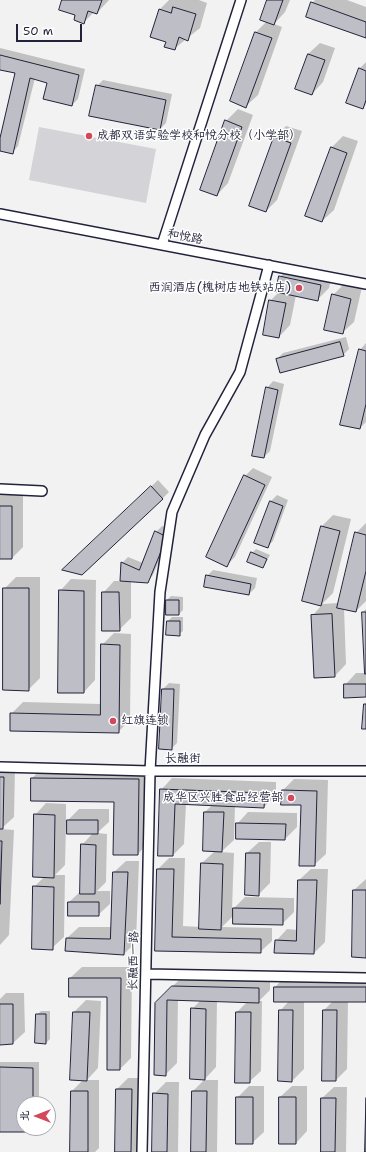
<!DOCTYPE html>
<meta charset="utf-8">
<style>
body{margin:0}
#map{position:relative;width:366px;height:1152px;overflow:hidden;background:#f2f2f3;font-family:"Shantell Sans","LXGW WenKai TC",sans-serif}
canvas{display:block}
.north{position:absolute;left:16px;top:1096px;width:40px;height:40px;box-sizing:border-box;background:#fff;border:1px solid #a7a7b1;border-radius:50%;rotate:270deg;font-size:11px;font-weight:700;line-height:16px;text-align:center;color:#22223b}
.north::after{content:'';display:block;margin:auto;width:14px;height:18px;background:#d1495b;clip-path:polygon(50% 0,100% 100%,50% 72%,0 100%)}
.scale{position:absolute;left:16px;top:24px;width:66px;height:18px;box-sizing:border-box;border:2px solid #22223b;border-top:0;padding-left:5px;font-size:12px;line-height:14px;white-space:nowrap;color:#22223b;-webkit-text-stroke:3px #fff;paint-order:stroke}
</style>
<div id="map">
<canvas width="366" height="1152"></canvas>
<div class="north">北</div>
<div class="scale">50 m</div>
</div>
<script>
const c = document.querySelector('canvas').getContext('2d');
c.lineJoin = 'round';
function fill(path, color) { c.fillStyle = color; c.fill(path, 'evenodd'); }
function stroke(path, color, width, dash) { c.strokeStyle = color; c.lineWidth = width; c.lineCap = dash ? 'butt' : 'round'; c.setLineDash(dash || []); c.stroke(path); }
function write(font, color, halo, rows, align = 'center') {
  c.font = font + ' "Shantell Sans","LXGW WenKai TC",sans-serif'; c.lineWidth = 3; c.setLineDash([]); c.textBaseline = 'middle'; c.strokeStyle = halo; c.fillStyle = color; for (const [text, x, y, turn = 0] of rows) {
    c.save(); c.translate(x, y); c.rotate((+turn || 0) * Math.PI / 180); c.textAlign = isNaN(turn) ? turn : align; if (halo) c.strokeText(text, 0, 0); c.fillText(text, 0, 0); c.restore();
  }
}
const green = new Path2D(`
 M39 127 156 149 146 203 29 180Z`);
const shadow = new Path2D(`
 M64 0H109L97 13 94 12 84 22Z
 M169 0H199L207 3 200 28 174 49 167 41 160 9Z
 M268 0H290L285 12 274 24 282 27 258 95 246 106 256 32 267 21Z
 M315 0H347L366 7V36L312 3Z
 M320 43 335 48 323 82 312 94 296 88 308 54Z
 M0 48 85 69 78 99 72 105 48 82 35 78 18 146 12 153 0 150V143L17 73 0 69Z
 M366 62V104L363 108 360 68Z
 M103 80 172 94 166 123 160 129 97 86Z
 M238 109 253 115 228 183 217 195 226 121Z
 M286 126 302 131 277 200 266 211 275 137Z
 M343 136 358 141 334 210 322 221 332 147Z
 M291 265 332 273 329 288 318 299 296 295 290 325 279 337 270 301 279 292 280 277Z
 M345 283 362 287 354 322 342 333 333 295Z
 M346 337 349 349 343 355 277 359 283 353Z
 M366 343V422L360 428V350Z
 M273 381 284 384 270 451 264 457 267 388Z
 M253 468 272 477 235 557 227 565 245 476Z
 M158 480 169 492 163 498 81 574 70 564Z
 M0 495H23V547L12 558H0Z
 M277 495 288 500 273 541 267 547 271 501Z
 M333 515 351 519 333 593 322 604 339 603 356 533 366 523V601L356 611 344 608 346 664 335 676 312 616 322 605 303 600 322 526Z
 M162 526 172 530 153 575 147 582 131 580V618L119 630 103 593 114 581H121L122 563 128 557 143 563 156 532Z
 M256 549 270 555 263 567 252 553Z
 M213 570 257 578 255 588 249 594 207 576Z
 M16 577H40V678L28 690 4 589Z
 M71 579 96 580 95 680 84 692 60 591Z
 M171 596 183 597V610L179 614 167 600Z
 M366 609V696L345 685 356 673H365L363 612Z
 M172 617H183V631L179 634 168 621Z
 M114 633 131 634 130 720 118 732 11 714 23 702 101 704 102 645Z
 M169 683 180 684 177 743 171 749 163 689Z
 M0 766H15L14 817 1 829 14 830 9 935 0 945Z
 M44 767 150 768 149 842 138 854 115 802 32 778Z
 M172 778 276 782V795L264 807 235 806 234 840 221 852 234 853 232 910 245 897 294 898V912L282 924 234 915 222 927 272 928V941L260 952 156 950 158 869 169 858H185L183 926 200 927 202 863 215 851 204 850 205 812 212 805 186 804 184 844 173 855 161 790Z
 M294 779 328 780 326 854 314 865 302 804 283 790Z
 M46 803 66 804V822L79 809H109V822L97 833 107 834 106 882 97 891H110V904L98 915 69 902 81 891 82 845 93 833 66 825 65 865 55 875H65L64 937 52 948 34 887 44 877 35 815Z
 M248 812 297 813V827L285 839 237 824Z
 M259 842H271L270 883 258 895 247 853Z
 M126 861H139L136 942 124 954 67 938 79 927H111L114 872Z
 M311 869H328L325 942 314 953 276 941 287 929 298 930 299 880Z
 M366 879V957L354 890Z
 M82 967H132L131 1058 120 1069 108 996 70 978Z
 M184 975 270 977V990L259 1001H262L261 1071 249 1082 237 1012 248 1001H217L216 1067 205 1079 192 1009 201 1000 178 999 177 1063 165 1075 156 1003Z
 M286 976H366V1001H348L347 1069 336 1080 324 1010 333 1001H304V1069L292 1081 279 1080 280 1011 289 1001 275 987Z
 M6 993H24L25 1032 13 1043 0 1044V999Z
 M86 1000 101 1001 98 1068 87 1080H99V1148L95 1152H71L72 1091 83 1080 71 1079 74 1012Z
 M41 1011H50V1039L46 1043 37 1015Z
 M0 1062H39V1104H24V1128H35L32 1131H0Z
 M128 1078H144L142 1152H116L117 1089Z
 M204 1080H218L217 1152H192L193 1091Z
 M166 1082H179L178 1152H153L154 1094Z
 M249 1086H264V1132L252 1143 237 1098Z
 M292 1086H307V1131L296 1143 280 1097Z
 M334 1087H347L346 1152H322V1098Z`);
const building = new Path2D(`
 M62 0H102L97 14 88 11 84 24 74 20 75 15 59 10Z
 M267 0H283L274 25 260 20Z
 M311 2 366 22V38L306 17Z
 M173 7 196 14 188 41 179 37 175 50 164 47 166 42 150 37 159 9 171 13Z
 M255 32 272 38 246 108 230 101Z
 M308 54 325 60 312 95 295 89Z
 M0 55 79 75 72 106 43 99 47 83 30 78 13 154 0 151V138L15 73 0 70Z
 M359 68 366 71V100L363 109 346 103Z
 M96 85 166 100 160 130 89 116Z
 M225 120 242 127 217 196 200 190Z
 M274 137 291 143 266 212 249 206Z
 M331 147 347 153 322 222 305 216Z
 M279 276 321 285 318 301 276 292Z
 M332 294 351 299 343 334 324 330Z
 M269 300 286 303 279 338 263 335Z
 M340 342 344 356 280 373 276 359Z
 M359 349 366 351V404L360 429 340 425Z
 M266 387 278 390 264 458 252 456Z
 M244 475 265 485 227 567 206 557Z
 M151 486 163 499 82 575 62 570Z
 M270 501 283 506 268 548 254 543Z
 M0 506H12V559H0Z
 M321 526 340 531 321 606 302 601Z
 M155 531 167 537 148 583 120 581 121 562 139 570Z
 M355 532 366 535V571L356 612 337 608Z
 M251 552 267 559 263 568 247 562Z
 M206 575 251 584 249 595 204 587Z
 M3 588H29V691L3 690Z
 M59 590 84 591V693H58Z
 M102 592H119L120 631H102Z
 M166 600H179V615H166Z
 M362 612H366V674H365Z
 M332 614 335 677 314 678 311 615Z
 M167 621H180V636L166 635Z
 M101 644 120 645 119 733 10 731V713L100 715Z
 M344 684H366V697L344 698Z
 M162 689H174L172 750 159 749Z
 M364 704H366V729H362Z
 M0 777H4L3 829H0Z
 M31 778 139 779 138 855H113L114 802 31 801Z
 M160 789 265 793 264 808 175 804 173 856H158Z
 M282 790 317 791 315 866H299L301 805H281Z
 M204 812H224L222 852 203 851Z
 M34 814 55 815 54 878 33 877Z
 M67 820H98V834H67Z
 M236 823 286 824 285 840 236 839Z
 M0 841H2L0 904Z
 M81 844 96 845 95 894H80Z
 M246 853H260L259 896 245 895Z
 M201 863 223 864 221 930 199 929Z
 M157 869H174L172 937 261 939V953L155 951Z
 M113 872H128L124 955 65 951 66 938 110 939Z
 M298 880H317L314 954 274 953 275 940 296 941Z
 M33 886 54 887 53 950 32 949Z
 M353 890H366V958L352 957Z
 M68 902H99V916H68Z
 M233 908 283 909V925L233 924Z
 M69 978H121L120 1070H107V997H69Z
 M172 986 259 988V1003L167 1000 166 1076 154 1075 155 1003Z
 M274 987H366V1002H274Z
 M0 1004H13V1044L0 1045Z
 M191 1008 206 1009 205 1080 190 1079Z
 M279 1010H293L292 1082 278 1081Z
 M323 1010H337L336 1081H322Z
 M73 1012H90L87 1081 70 1080Z
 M236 1012H251L250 1083H235Z
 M36 1014H46V1044L35 1043Z
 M0 1067 33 1068V1104H24V1128H33V1132H0Z
 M116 1089H132L131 1152H115Z
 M71 1091H88V1152H70Z
 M192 1091H207L206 1152H191Z
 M153 1093 168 1094 167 1152H152Z
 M236 1097H253V1144H236Z
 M279 1097H296V1144H279Z
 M321 1098H336L335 1152H321Z
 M366 1098V1152H365Z`);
const minor = new Path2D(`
 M0 214 366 284
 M162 245 241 0
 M0 489 42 491
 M0 767 150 771H366
 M146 974 366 978
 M142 1152 150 771 160 592 172 512 205 435 240 372 269 265`);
const markers = [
 [89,136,4,"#d1495b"],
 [299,288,4,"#d1495b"],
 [113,721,4,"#d1495b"],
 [291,798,4,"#d1495b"]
];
const poiNames = [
 ["成都双语实验学校和悦分校（小学部）",97,136],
 ["西润酒店(槐树店地铁站店)",291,288,"right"],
 ["红旗连锁",121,721],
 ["成华区兴胜食品经营部",283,798,"right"]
];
const streetNames = [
 ["和悦路",185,237,11],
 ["长融街",183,759],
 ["长融西一路",134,961,-89]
];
fill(green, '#d3d3d8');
fill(shadow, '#0003');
fill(building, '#bebec6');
stroke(building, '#22223b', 1);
stroke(minor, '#22223b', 12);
stroke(minor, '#fff', 9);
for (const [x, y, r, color] of markers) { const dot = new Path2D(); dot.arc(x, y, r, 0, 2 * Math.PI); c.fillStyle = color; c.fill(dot); stroke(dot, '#fff', 1.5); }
write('12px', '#22223b', '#fff', poiNames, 'left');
write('12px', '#22223b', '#fff', streetNames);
</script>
